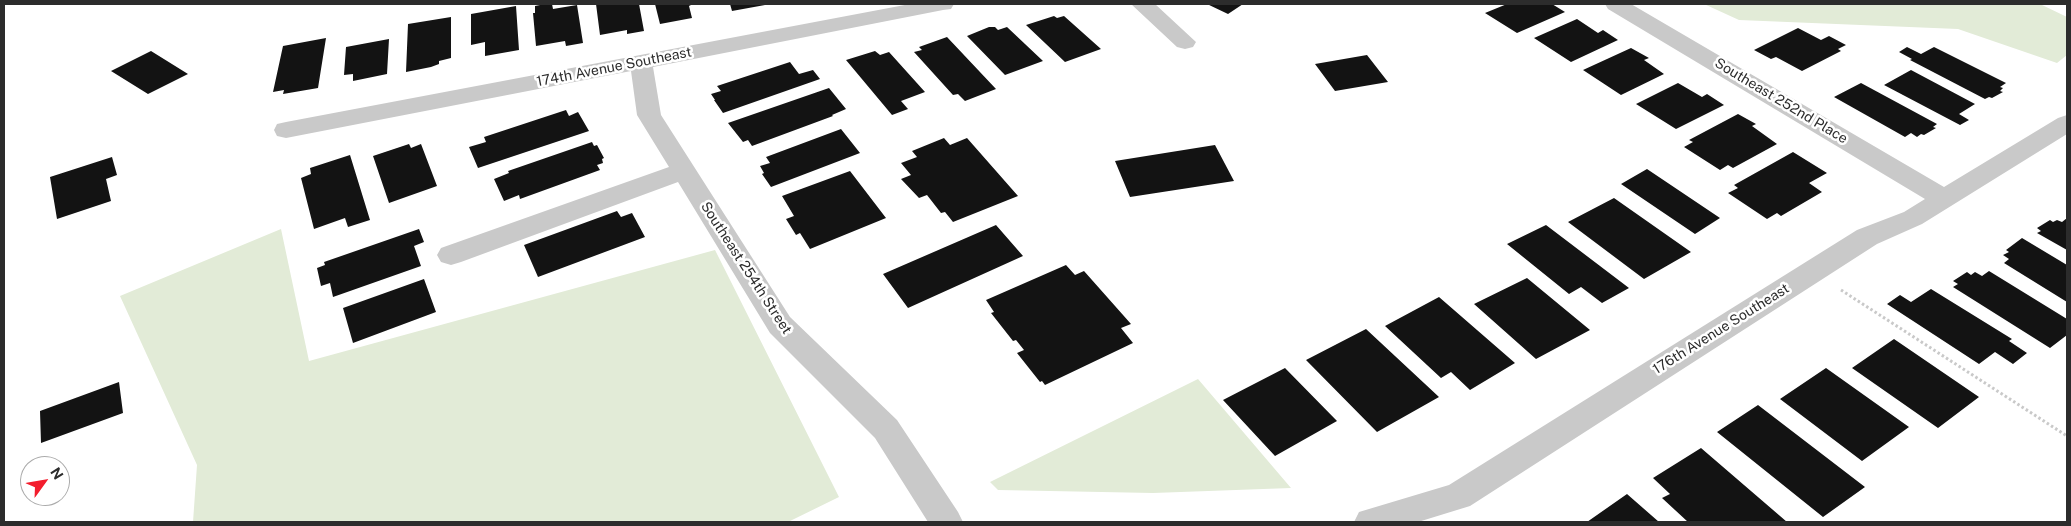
<!DOCTYPE html>
<style>
body{margin:0}
#map{position:relative;width:2071px;height:526px;overflow:hidden;background:#fff;font-family:"Public Sans",sans-serif}
canvas{display:block}
.frame{position:absolute;inset:0;border:5px solid #2c2c2c;pointer-events:none}
.north{position:absolute;left:20px;top:456px;width:50px;height:50px;box-sizing:border-box;background:#fff;border:1px solid #ababab;border-radius:50%;rotate:58deg;font-size:14px;font-weight:700;line-height:20px;text-align:center;color:#2c2c2c}
.north::after{content:'';display:block;margin:auto;width:18px;height:22px;background:#f31d2d;clip-path:polygon(50% 0,100% 100%,50% 72%,0 100%)}
</style>
<div id="map">
<canvas width="2071" height="526"></canvas>
<div class="frame"></div>
<div class="north">N</div>
</div>
<script>
const c = document.querySelector('canvas').getContext('2d');
c.lineJoin = 'round';
function fill(path, color) { c.fillStyle = color; c.fill(path, 'evenodd'); }
function stroke(path, color, width, dash) { c.strokeStyle = color; c.lineWidth = width; c.lineCap = dash ? 'butt' : 'round'; c.setLineDash(dash || []); c.stroke(path); }
function write(font, color, halo, rows, align = 'center') {
  c.font = font + ' "Public Sans",sans-serif'; c.lineWidth = 5; c.setLineDash([]); c.textBaseline = 'middle'; c.strokeStyle = halo; c.fillStyle = color; for (const [text, x, y, turn = 0] of rows) {
    c.save(); c.translate(x, y); c.rotate((+turn || 0) * Math.PI / 180); c.textAlign = isNaN(turn) ? turn : align; if (halo) c.strokeText(text, 0, 0); c.fillText(text, 0, 0); c.restore();
  }
}
const green = new Path2D(`
 M1704 4H2040L2067 17V55L2057 63 1958 29 1739 20Z
 M281 229 309 361 715 250 839 497 788 522H193L197 465 120 296Z
 M1198 379 1291 488 1153 493 998 490 990 482Z`);
const building = new Path2D(`
 M545 4H552L553 9 577 5 583 43 566 46 565 41 536 46 533 13H535V6Z
 M596 4H639L644 31 627 34V30L600 35Z
 M655 4H693L689 6 692 18 660 24Z
 M730 4H765V5L732 11Z
 M1207 4H1243L1228 14Z
 M1507 4H1552L1565 12 1517 33 1485 13Z
 M516 6 519 50 485 56V42L471 45V14Z
 M1054 16 1057 18 1064 16 1101 49 1065 62 1026 25Z
 M451 17V58L439 61V64L431 67 406 72 408 24Z
 M1577 19 1598 33 1603 30 1618 40 1571 62 1534 38Z
 M989 27H995L998 30 1007 27 1043 61 1005 75 967 36Z
 M1798 28 1821 40 1829 36 1846 45 1838 49 1841 51 1802 71 1776 57 1771 59 1754 50Z
 M947 37 996 89 965 101 958 94 953 95 914 52 922 50 919 47Z
 M326 38 318 88 283 94 284 90 273 92 283 46Z
 M389 39 387 74 353 81V74L344 75 346 47Z
 M1907 47 1921 54 1934 47 2006 83 2000 87 2003 88 2000 91 2003 92 1992 98 1989 97 1985 99 1910 60 1912 59 1899 52Z
 M1631 48 1649 58 1644 60 1664 74 1621 95 1583 70Z
 M151 51 188 74 148 94 111 71Z
 M875 51 880 55 889 52 925 92 901 101 908 109 892 115 846 60Z
 M1367 55 1388 82 1335 91 1315 64Z
 M790 62 799 74 813 70 820 79 723 113 714 100H715L711 94 721 91 717 86Z
 M1911 70 1975 104 1959 114 1969 120 1960 125 1884 85Z
 M1678 83 1702 97 1707 94 1724 105 1676 129 1636 104Z
 M1861 83 1937 124 1933 127 1936 128 1924 135 1921 134 1917 137 1911 133 1905 137 1834 97Z
 M829 88 846 109 832 115 833 116 752 146 748 140 743 142 728 123Z
 M566 110 569 116 578 112 589 131 478 168 469 147 486 142 484 137Z
 M1738 114 1756 124 1752 126 1777 144 1733 168 1728 165 1720 170 1684 147 1693 142 1689 140Z
 M841 129 860 153 771 187 762 174 764 173 760 166 770 163 766 157Z
 M944 138 950 145 967 138 1018 196 953 222 945 212 941 213 927 195 919 198 901 179 911 175 901 163 917 157 912 151Z
 M592 142 594 146 597 145 604 158 602 159 603 163 597 165 600 170 520 199 519 195 504 201 494 179 509 173 508 171Z
 M409 144 411 148 421 144 437 186 389 203 373 156Z
 M1215 145 1234 181 1130 197 1115 161Z
 M1793 152 1827 173 1809 183 1822 192 1781 216 1777 213 1767 219 1728 193 1738 188 1734 185Z
 M350 155 370 220 348 227 345 218 314 229 301 178 311 174 310 168Z
 M112 157 117 175 106 179 111 201 57 219 50 177Z
 M1647 169 1720 218 1695 234 1621 184Z
 M850 171 886 218 810 249 800 233 796 235 786 219 794 216 782 196Z
 M1614 198 1691 252 1644 279 1568 222Z
 M617 211 621 217 632 213 645 237 538 277 524 245Z
 M2067 218V250L2037 233 2041 231 2037 228 2050 220 2053 222 2057 220 2062 222Z
 M996 225 1023 256 908 308 883 274Z
 M1546 225 1629 288 1602 303 1581 287 1569 294 1507 244Z
 M419 229 424 242 414 246 421 266 333 297 330 283 321 286 317 268 325 265 324 262Z
 M2022 238 2067 265V302L2004 263 2009 259 2003 255 2009 252 2006 250Z
 M1066 265 1075 275 1084 271 1131 324 1121 328 1133 343 1045 385 1042 381 1040 382 1017 353 1024 350 1016 340 1013 341 991 313 994 312 986 300Z
 M1989 271 2067 319V335L2050 348 1953 287 1958 284 1953 281 1967 272 1971 275 1975 272 1982 276Z
 M1527 278 1590 330 1536 359 1474 304Z
 M424 279 436 312 353 343 343 308Z
 M1931 289 2012 339 2009 341 2027 353 2013 364 1995 352 1979 364 1887 304 1900 295 1911 302Z
 M1439 297 1515 363 1470 390 1451 372 1441 378 1385 326Z
 M1366 329 1439 397 1377 432 1306 360Z
 M1894 339 1979 397 1938 428 1852 368Z
 M1285 368 1337 421 1275 456 1223 400Z
 M1826 368 1909 427 1862 461 1780 399Z
 M119 382 123 413 41 443 40 411Z
 M1758 405 1865 487 1823 517 1717 432Z
 M1701 448 1787 522H1688L1662 498 1670 494 1653 478Z
 M1627 494 1659 522H1587Z`);
const path = new Path2D(`
 M1841 290 2067 436`);
const minor = new Path2D(`
 M910 4H954L951 9 943 10 653 67 661 115 790 317 897 420 958 512 963 522H928L875 438 770 333 678 182 461 262 451 265 441 262 437 255 441 248 669 167 637 115 631 71 286 138 277 136 274 130 277 124 286 122Z
 M1131 4H1155L1196 42 1193 47 1185 49 1177 47Z
 M1605 4H1631L1944 187 2058 118 2067 115V134L1922 224 1877 244 1470 506 1418 522H1354L1359 512 1449 485 1857 230 1904 212 1925 199 1608 9Z`);
const streetNames = [
 ["174th Avenue Southeast",614,67,-11],
 ["Southeast 252nd Place",1781,101,31],
 ["Southeast 254th Street",746,268,57],
 ["176th Avenue Southeast",1721,329,-32]
];
fill(green, '#e2ebd7');
fill(building, '#131313');
stroke(path, '#c9c9c9', 3, [2.5, 2.5]);
fill(minor, '#c9c9c9');
write('14px', '#2c2c2c', '#fff', streetNames);
</script>
